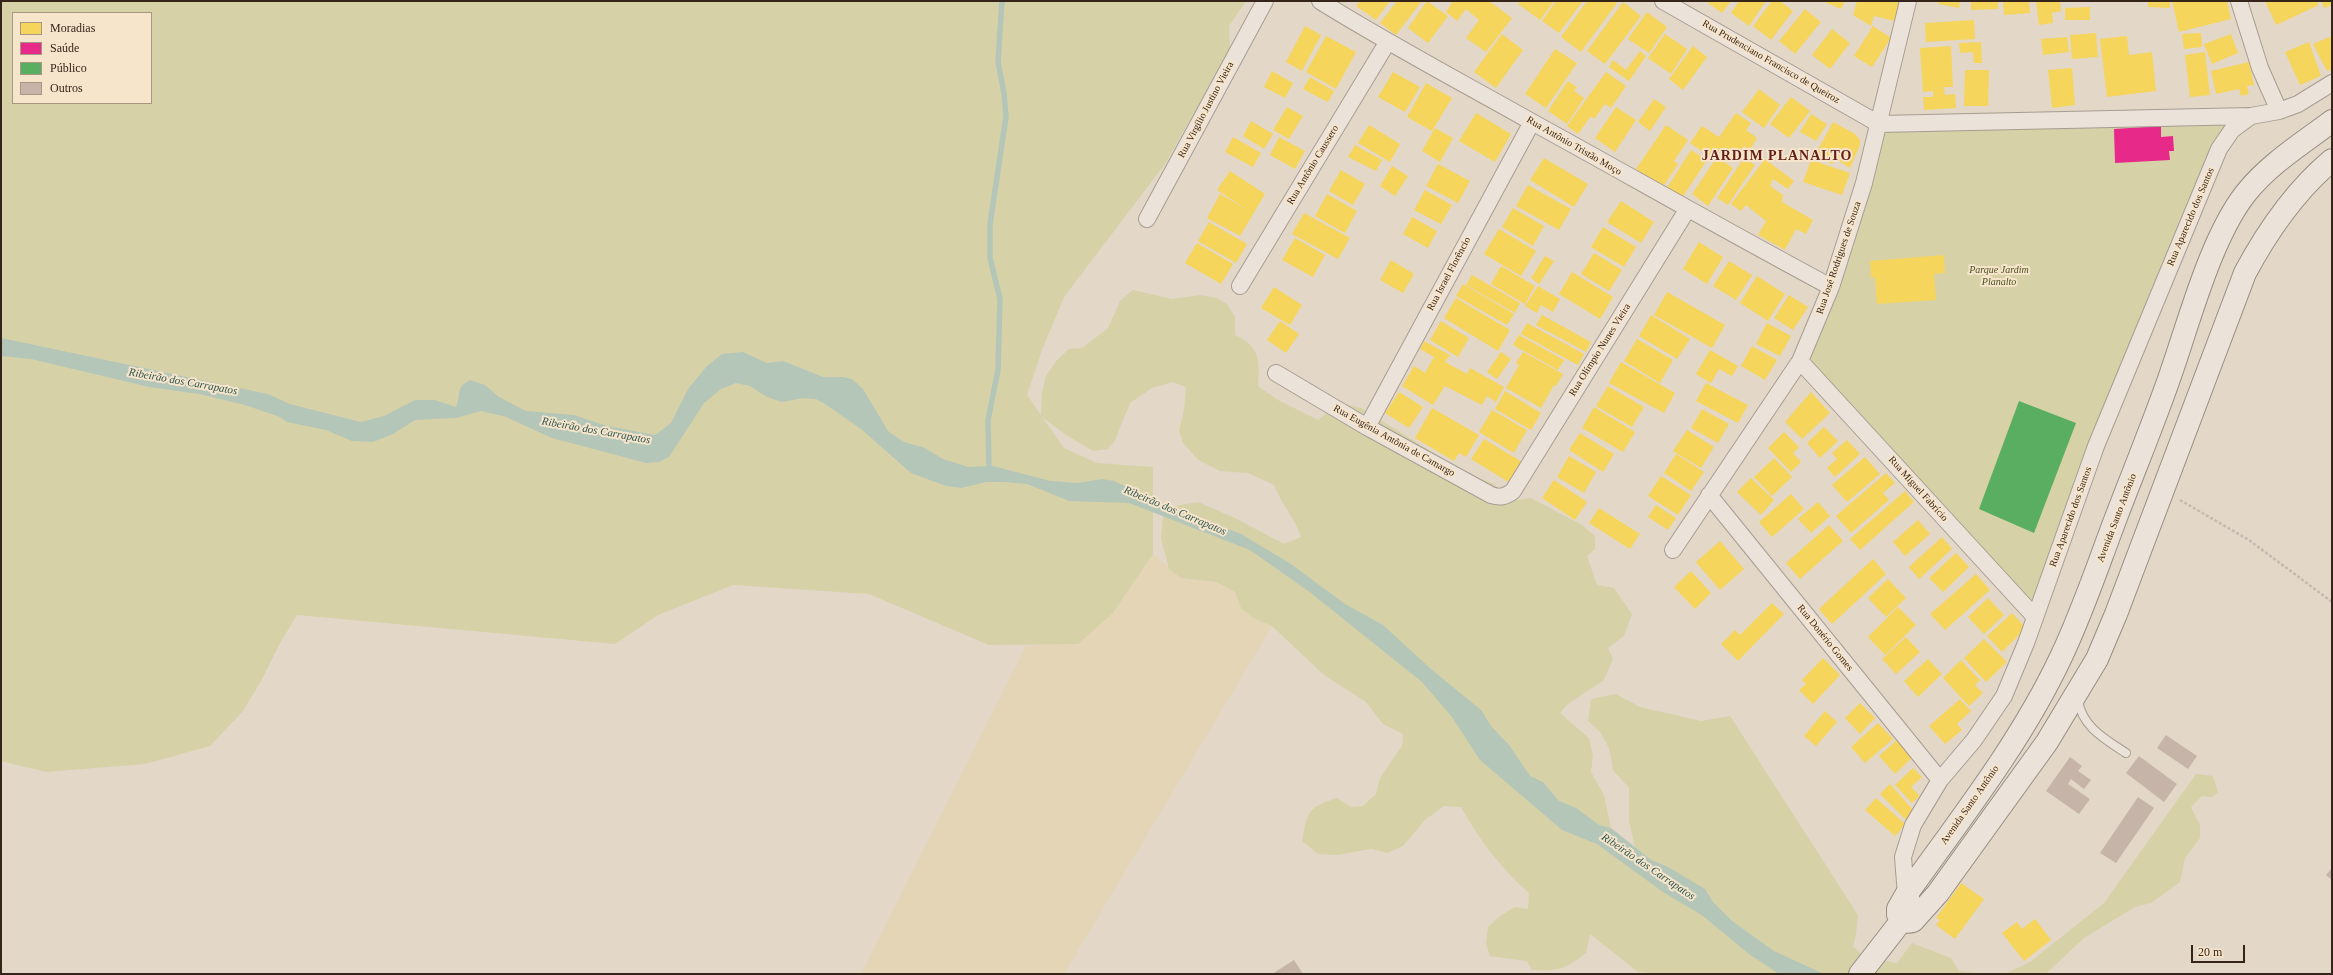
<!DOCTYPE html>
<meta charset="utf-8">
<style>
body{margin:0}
#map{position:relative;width:2333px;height:975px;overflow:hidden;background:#e3d7c7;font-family:Georgia,serif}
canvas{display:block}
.frame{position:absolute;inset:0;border:2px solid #35241a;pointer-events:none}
.legend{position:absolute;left:12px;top:12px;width:140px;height:92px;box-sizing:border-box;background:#f6e4cb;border:1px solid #a99784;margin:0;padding:5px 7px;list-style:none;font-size:12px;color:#35241a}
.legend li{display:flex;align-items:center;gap:8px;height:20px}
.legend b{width:20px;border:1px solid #a99784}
.scale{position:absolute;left:2191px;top:945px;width:54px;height:18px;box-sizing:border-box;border:2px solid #35241a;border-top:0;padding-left:5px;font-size:12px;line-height:14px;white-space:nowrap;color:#35241a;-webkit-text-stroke:3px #f6e4cb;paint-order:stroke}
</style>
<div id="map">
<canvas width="2333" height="975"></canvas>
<div class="frame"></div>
<ul class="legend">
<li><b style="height:11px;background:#f6d55c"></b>Moradias</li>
<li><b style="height:11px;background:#e7298a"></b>Saúde</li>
<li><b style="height:11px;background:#5aae61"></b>Público</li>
<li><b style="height:11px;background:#c6b4a8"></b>Outros</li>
</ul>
<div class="scale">20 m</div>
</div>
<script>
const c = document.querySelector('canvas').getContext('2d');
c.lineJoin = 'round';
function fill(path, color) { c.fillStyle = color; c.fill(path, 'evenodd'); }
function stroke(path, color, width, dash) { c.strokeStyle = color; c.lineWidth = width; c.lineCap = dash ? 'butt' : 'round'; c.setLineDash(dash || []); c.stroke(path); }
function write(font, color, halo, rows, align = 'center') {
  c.font = font + ' Georgia,serif'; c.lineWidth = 4; c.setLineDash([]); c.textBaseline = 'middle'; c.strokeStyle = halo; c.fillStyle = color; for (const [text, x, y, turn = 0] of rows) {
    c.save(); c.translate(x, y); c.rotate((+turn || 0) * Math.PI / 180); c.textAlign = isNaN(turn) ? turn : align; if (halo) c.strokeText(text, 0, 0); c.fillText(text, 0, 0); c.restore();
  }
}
const farmland = new Path2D(`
 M1153 554 1181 578 1216 582 1235 592 1241 608 1253 618 1272 626 1064 974H861L1026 646H1036L1113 613Z`);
const green = new Path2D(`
 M1 1H1246L1229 26 1230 47 1225 68 1187 125 1165 164 1064 297 1042 350 1027 395 1041 415 1042 392 1046 376 1057 360 1069 349 1082 348 1108 328 1120 301 1133 290 1172 299 1200 295 1217 298 1228 305 1235 317V335C1260 346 1260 362 1258 386L1278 400 1318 420 1339 403 1361 408 1466 473 1492 483 1516 500 1531 498 1582 525 1595 536V549L1587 556 1597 585 1614 588 1632 614 1624 636 1608 648 1613 659 1604 680 1568 704 1560 713 1589 738 1593 756 1591 772 1604 795 1611 828 1641 874 1629 821V788L1613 770 1609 748 1600 732 1588 721 1591 699 1616 694 1640 707 1701 721 1730 716 1858 915 1856 935 1853 946C1863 959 1881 960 1897 963L1912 943 1951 958 1959 971 1986 974H1663L1638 972 1590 934 1586 953C1564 970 1559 971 1532 970L1527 961 1490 956 1486 943 1488 927 1500 916 1515 907 1528 909 1529 893C1502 870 1478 838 1461 807L1444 806 1425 820 1403 846 1387 853 1371 849 1337 855 1318 854 1302 841C1308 811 1307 808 1337 798L1351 807 1363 806 1376 794 1380 778 1402 746 1403 734 1383 724 1366 702 1324 675 1272 626 1253 618 1241 608 1235 592 1216 582 1181 578 1169 569 1161 538 1163 517 1170 507 1198 502 1235 518 1284 544 1301 537C1295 518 1281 504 1274 485L1248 473 1220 471 1198 460 1183 443 1179 431 1184 410 1186 387 1173 382 1152 388 1130 403 1115 440 1108 449 1093 451 1066 435 1042 417 1064 448 1097 463 1153 467V554L1113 613 1078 644 989 645 869 594 733 585 658 615 615 644 297 615 280 643 261 681 243 711 210 746 145 764 46 772 1 761ZM13 13H151V103H13Z
 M2235 120 2034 608 1806 361 1882 128Z
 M2196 774 2213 776 2218 792 2212 797 2202 796 2191 807 2200 825V838L2185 858 2180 882 2151 903 2135 907 2084 938 2046 974H2005L2030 962 2104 903Z`);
const water = new Path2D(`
 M1 338 268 394 290 404 361 422 384 416 415 400H435L456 407C462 395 454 388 470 380L485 385 499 397 526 411 574 415 607 426 655 435 671 423 688 389 707 366 722 354 743 352 767 363 783 361 823 377H843L852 379 863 389 888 431 904 442 925 448 943 459 968 467 993 466 1050 481 1078 483 1102 479 1114 481 1170 507 1241 534 1291 564 1345 604 1383 625 1432 670 1481 710 1491 726 1509 745 1530 776 1543 782 1559 801 1576 808 1599 825 1611 828 1651 860 1668 867 1705 889 1713 902 1732 921 1774 951 1824 974H1779L1749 954 1703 916 1663 892 1597 844 1562 830 1480 760 1452 717 1422 682 1311 593 1250 550 1129 503 1069 501 1027 484 1004 482H986L962 488 946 486 911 473 861 429 825 404 816 399 803 398 782 402 767 397 750 386 736 383 721 389 704 403 669 457 659 462 646 463 552 438 506 417 481 411 456 418 415 420 393 434 373 442 352 441 326 430 287 422 280 417 245 405 199 394 149 387 31 359 1 356Z`);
const homes = new Path2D(`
 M1360 1H1390L1376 20 1356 6Z
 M1397 1H1422L1396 35 1380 23Z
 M1427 1 1448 16 1428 43 1408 28Z
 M1453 1H1489L1512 18 1486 52 1466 38 1479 20 1466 9 1457 21 1446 12Z
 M1520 1H1554L1540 20 1518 4Z
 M1556 1H1583L1559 33 1542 21Z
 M1587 1H1614L1617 3 1581 52 1561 37Z
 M1705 1H1731L1722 13Z
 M1739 1H1766L1749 26 1731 13Z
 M1772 1H1780L1793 11 1771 40 1753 26Z
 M1822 1H1845L1841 9Z
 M1857 1H1898L1900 2 1895 21 1874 16 1871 26 1853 15Z
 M1939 1H1960L1959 8 1938 4Z
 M1971 1H1998V9L1971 10Z
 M2003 1H2029L2030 13 2004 15Z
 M2036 1H2060L2061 11 2052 13 2053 23 2039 25Z
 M2148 1H2170V8L2148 7Z
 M2172 1H2227L2231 19 2179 32Z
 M2265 1H2317L2319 5 2276 25Z
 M2321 1H2332V5L2324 8Z
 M1623 2 1641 16 1605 64 1587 51Z
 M2090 7V20H2065V8Z
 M1805 9 1821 22 1795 54 1779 41Z
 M1647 12 1667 27 1649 53 1628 39Z
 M1974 20 1975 39 1926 42 1925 23Z
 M1305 26 1321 35 1302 71 1286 62Z
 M1873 26 1891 38 1872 67 1854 56Z
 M1832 29 1850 43 1830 69 1812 55Z
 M2096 33 2098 57 2072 59 2070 35Z
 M2201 33 2202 47 2184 49 2182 34Z
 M1502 34 1523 50 1496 88 1474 72Z
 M1665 34 1687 49 1671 74 1648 58Z
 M2231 34 2238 53 2212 64 2204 44Z
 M1326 36 1356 52 1336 89 1306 72Z
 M2127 36 2129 55 2152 52 2156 91 2107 97 2100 39Z
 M2332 36V69L2327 71 2313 44Z
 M2067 37 2069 52 2043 55 2041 39Z
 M1981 42 1982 63H1974L1973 52 1960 53 1959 43Z
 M2309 42 2321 76 2300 85 2285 52Z
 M1693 46 1707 57 1683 90 1669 79Z
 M1951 46 1953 87H1944L1945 95 1955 94 1956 108 1924 110 1923 97H1933V91L1923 92 1920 48Z
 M1555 49 1577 63 1546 108 1525 94Z
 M1640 51 1646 56 1629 81 1609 67 1613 60 1626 70Z
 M2205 52 2210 95 2190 97 2185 55Z
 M2249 62 2254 85 2247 86 2249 94 2241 96 2239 89 2216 94 2211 71Z
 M2072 68 2075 105 2052 108 2048 70Z
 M1965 70H1989L1988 106H1964Z
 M1272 71 1293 83 1285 98 1264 87Z
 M1393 72 1420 87 1405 112 1378 97Z
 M1606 72 1626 86 1611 108 1605 104 1594 119 1591 116 1578 134 1567 126Z
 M1310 77 1334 91 1328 102 1303 89Z
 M1568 81 1577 87 1574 91 1584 98 1567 124 1548 111Z
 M1426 83 1452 98 1432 131 1407 117Z
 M1759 89 1780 105 1764 128 1742 112Z
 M1791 97 1810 111 1789 138 1770 124Z
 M1654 99 1666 107 1650 131 1638 122Z
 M1287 107 1303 116 1289 139 1273 130Z
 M1616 107 1636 120 1615 152 1595 138Z
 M1476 113 1511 134 1495 162 1459 141Z
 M1736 113 1751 123 1746 130 1757 138 1750 150 1744 146 1734 161 1719 151 1713 159 1690 143 1702 126 1719 137Z
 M1811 114 1827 124 1816 141 1800 132Z
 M1251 121 1273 134 1264 149 1243 136Z
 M1833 122 1855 134 1860 140V145L1850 168 1836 159 1832 164 1815 155Z
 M1369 125 1400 144 1390 162 1358 143Z
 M1666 125 1688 140 1674 161 1678 164 1663 187 1636 169Z
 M1435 128 1453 138 1440 162 1422 151Z
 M1233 137 1261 153 1253 167 1225 152Z
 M1279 137 1305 151 1295 169 1270 155Z
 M1355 145 1382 160 1376 171 1348 157Z
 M1691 150 1707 160 1680 201 1665 191Z
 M1717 157 1733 168 1708 206 1692 194Z
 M1544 158 1588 184 1574 207 1530 180Z
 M1744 158 1755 165 1728 205 1717 198Z
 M1765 159 1794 181 1788 189 1773 179 1770 186 1783 195 1782 202 1813 220 1806 234 1796 229 1785 250 1758 235 1766 221 1746 205 1741 211 1731 204Z
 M1811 160 1850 173 1842 195 1803 182Z
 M1438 164 1470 181 1458 203 1426 186Z
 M1392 166 1408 176 1395 196 1380 186Z
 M1341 170 1365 184 1353 205 1329 191Z
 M1230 171 1265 194 1240 236 1207 218 1220 194 1246 209 1217 190Z
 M1528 185 1571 209 1559 230 1516 206Z
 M1425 190 1452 205 1441 224 1414 210Z
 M1327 194 1357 211 1345 233 1315 216Z
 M1621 201 1654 222 1641 243 1607 222Z
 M1513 208 1544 226 1533 246 1502 227Z
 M1304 213 1350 238 1338 259 1292 234Z
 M1412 217 1437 231 1428 248 1403 234Z
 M1209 222 1247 244 1236 263 1198 241Z
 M1603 227 1636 247 1624 267 1591 247Z
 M1499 229 1536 251 1521 276 1484 254Z
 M1295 238 1325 255 1313 277 1282 260Z
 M1699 242 1723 257 1707 284 1683 269Z
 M1197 243 1233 264 1221 284 1185 263Z
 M1594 253 1622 270 1609 291 1581 274Z
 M1944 255 1945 273 1934 274 1936 300 1877 304 1875 277 1871 278 1870 261Z
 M1545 256 1554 261 1539 284 1531 278Z
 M1391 260 1414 274 1403 293 1380 280Z
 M1729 261 1752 275 1736 300 1713 286Z
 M1501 266 1535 286 1525 304 1491 284Z
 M1572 272 1613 297 1600 319 1559 294Z
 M1472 275 1520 303 1515 313 1466 285Z
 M1757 276 1785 294 1768 321 1740 303Z
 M1463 284 1514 314 1507 325 1456 296Z
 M1538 286 1560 299 1553 312 1541 305 1537 313 1525 306Z
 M1274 287 1302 305 1290 325 1261 308Z
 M1667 292 1725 325 1712 348 1654 315Z
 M1789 295 1808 307 1793 330 1774 318Z
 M1456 298 1510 330 1498 351 1444 318Z
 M1542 315 1591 342 1586 352 1536 325Z
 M1651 315 1690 339 1677 359 1639 336Z
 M1280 321 1299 334 1286 353 1267 340Z
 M1441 321 1469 338 1458 357 1430 340Z
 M1527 323 1584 354 1578 365 1521 334Z
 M1767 323 1791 336 1780 356 1756 344Z
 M1519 335 1564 360 1558 370 1513 345Z
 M1637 339 1673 360 1660 383 1624 361Z
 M1424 341 1450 355 1445 362 1467 374 1470 368 1504 387 1496 402 1487 396 1482 405 1445 386 1433 405 1402 386 1414 366 1425 373 1434 357 1420 349Z
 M1752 346 1777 360 1765 380 1741 366Z
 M1710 350 1738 366 1732 376 1719 369 1711 383 1696 374Z
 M1501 352 1511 359 1497 379 1487 372Z
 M1523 352 1563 374 1556 386 1554 385 1541 408 1506 388 1519 365 1516 363Z
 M1621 362 1675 393 1664 413 1609 383Z
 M1706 383 1748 405 1738 423 1696 401Z
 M1608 386 1644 407 1632 427 1596 406Z
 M1505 391 1541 413 1531 430 1495 409Z
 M1399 392 1423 407 1409 428 1385 413Z
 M1811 392 1830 413 1802 439 1785 422Z
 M1594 407 1635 432 1623 452 1582 428Z
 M1432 408 1479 435 1466 457 1459 453 1454 461 1415 438Z
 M1702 409 1729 424 1718 443 1691 428Z
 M1492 410 1527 430 1514 453 1479 432Z
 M1824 427 1838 441 1820 458 1807 443Z
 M1687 430 1714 447 1701 468 1673 451Z
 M1784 432 1799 447 1793 453 1801 462 1791 472 1768 448Z
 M1580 433 1614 454 1603 472 1569 450Z
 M1484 439 1522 462 1510 483 1471 459Z
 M1847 440 1860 454 1835 477 1827 468 1837 459 1832 453Z
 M1676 454 1704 472 1691 491 1664 473Z
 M1569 456 1596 472 1584 493 1557 477Z
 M1865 457 1880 474 1847 502 1832 485Z
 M1774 458 1792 477 1772 496 1754 477Z
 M1886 473 1895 483 1883 493 1889 500 1851 533 1836 516Z
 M1661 476 1691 495 1678 515 1648 496Z
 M1751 478 1774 500 1761 515 1737 492Z
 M1554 480 1587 502 1575 520 1542 498Z
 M1905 491 1914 502 1860 550 1850 539Z
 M1791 494 1804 509 1772 537 1759 522Z
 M1818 502 1830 516 1811 533 1798 519Z
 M1656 505 1676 518 1668 530 1648 517Z
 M1599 508 1640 534 1630 549 1589 523Z
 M1918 520 1930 534 1905 556 1893 542Z
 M1829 525 1843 541 1800 579 1786 563Z
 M1942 537 1952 549 1919 579 1909 567Z
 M1720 541 1744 569 1720 590 1696 562Z
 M1956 553 1969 567 1943 592 1929 578Z
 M1873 559 1886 574 1832 624 1819 609Z
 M1691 571 1711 593 1695 609 1674 587Z
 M1976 574 1990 590 1945 630 1930 614Z
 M1888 579 1906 598 1886 617 1868 598Z
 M1988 598 2004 615 1984 634 1968 617Z
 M1772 603 1784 614 1738 661 1721 644 1735 630 1740 635Z
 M1898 607 1916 625 1885 655 1868 637Z
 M2012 613 2026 628 2002 652 1987 636Z
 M1906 637 1920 652 1896 674 1882 659Z
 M1984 639 2007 662 1986 682 1964 658Z
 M1823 658 1840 675 1813 704 1799 690 1806 684 1802 680Z
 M1928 659 1942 674 1918 697 1904 681Z
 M1961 660 1980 680 1975 685 1983 693 1969 706 1943 678Z
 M1960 699 1971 711 1957 724 1962 730 1945 744 1929 726Z
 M1860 703 1875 718 1860 734 1845 718Z
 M1825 711 1837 722 1816 746 1804 736Z
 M1878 723 1893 739 1865 763 1851 747Z
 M1898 739 1914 756 1895 774 1879 756Z
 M1913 768 1922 777 1911 787 1920 796 1912 803 1895 785Z
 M1890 784 1914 811 1906 820 1880 794Z
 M1876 798 1905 824 1895 836 1865 810Z
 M1961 883 1984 899 1955 939 1936 925 1940 920 1936 918Z
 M2035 919 2051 940 2024 961 2002 933 2017 922 2022 929Z`);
const health = new Path2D(`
 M2161 126V137L2173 136 2174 151H2169L2170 160 2115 163 2114 129Z`);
const public = new Path2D(`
 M2019 401 2076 423 2034 533 1979 509Z`);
const stream = new Path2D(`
 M989 471 988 420 998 370 1000 299 990 258V224L1006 117 1004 93 998 62 1002 1`);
const building = new Path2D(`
 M2166 735 2197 756 2188 769 2157 748Z
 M2139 756 2177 784 2164 802 2126 773Z
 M2070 757 2082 766 2078 771 2091 780 2084 789 2071 779 2068 784 2090 799 2079 814 2046 791Z
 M2138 797 2154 808 2116 863 2100 853Z
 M2332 868V880L2326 875Z
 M1294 960 1303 974H1272Z`);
const path = new Path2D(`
 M2180 500 2249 540 2332 602`);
const lane = new Path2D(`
 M2078 700C2082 727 2105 739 2126 753`);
const street = new Path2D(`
 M1320 1C1389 44 1461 82 1532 122 1632 177 1730 233 1831 287
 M1663 1 1879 124 2251 116
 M2239 1 2260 68 2279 111
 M1147 219 1265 1
 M1240 286 1387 43
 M1800 361 2035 617
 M1276 373 1367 427 1491 495C1500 498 1505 497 1513 491L1687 210
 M1367 427 1532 122
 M1709 495 1940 780
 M1673 550 1800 361 1831 287 1864 183 1908 1
 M1911 898 1906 895 1903 857 1913 825 1940 780 1974 740 2004 696 2026 643 2096 446 2219 149 2232 130 2251 116 2279 111 2298 104 2332 83`);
const secondary = new Path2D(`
 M2332 121C2303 143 2269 164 2246 193 2211 237 2189 322 2170 376 2154 422 2135 468 2117 515 2099 562 2083 611 2061 657 2021 742 1961 818 1906 895L1898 909V915C1902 921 1906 923 1913 921L1938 893 2047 742 2097 659 2116 614 2245 273C2268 230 2295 191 2332 160
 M1860 974 1902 920`);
const streetNames = [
 ["Rua Prudenciano Francisco de Queiroz",1771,62,30],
 ["Rua Virgílio Justino Vieira",1206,110,-62],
 ["Rua Antônio Tristão Moço",1574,146,30],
 ["Rua Antônio Caussero",1313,165,-59],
 ["Rua Aparecido dos Santos",2191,217,-67],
 ["Rua José Rodrigues de Souza",1839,258,-71],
 ["Rua Israel Florêncio",1449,274,-62],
 ["Rua Olímpio Nunes Vieira",1600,350,-58],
 ["Rua Eugênia Antônia de Camargo",1394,441,29],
 ["Rua Miguel Fabrício",1918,489,48],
 ["Rua Aparecido dos Santos",2071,517,-70],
 ["Avenida Santo Antônio",2117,518,-69],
 ["Rua Donério Gomes",1825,638,51],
 ["Avenida Santo Antônio",1970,805,-55]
];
const parkNames = [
 ["Parque Jardim",1999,270],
 ["Planalto",1999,282]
];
const waterNames = [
 ["Ribeirão dos Carrapatos",183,382,10],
 ["Ribeirão dos Carrapatos",596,431,10],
 ["Ribeirão dos Carrapatos",1175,511,23],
 ["Ribeirão dos Carrapatos",1648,867,34]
];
const districtNames = [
 ["JARDIM PLANALTO",1777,156]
];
fill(farmland, '#e4d5b6');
fill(green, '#d7d1a8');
fill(water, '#b4c6b8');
fill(homes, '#f6d55c');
fill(health, '#e7298a');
fill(public, '#5aae61');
stroke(stream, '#b4c6b8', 5.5);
fill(building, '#c6b4a8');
stroke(lane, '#a79c91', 10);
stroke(street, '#a79c91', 18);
stroke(secondary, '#978c81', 24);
stroke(path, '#c3bab1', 2.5, [3, 2]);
stroke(lane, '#ebe3d9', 8);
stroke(street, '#ebe3d9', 16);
stroke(secondary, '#ebe3d9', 22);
write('10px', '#35241a', '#f6e4cb', streetNames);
write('italic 10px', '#4c5220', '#f6e4cb', parkNames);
write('italic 11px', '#29554d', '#f6e4cb', waterNames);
c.letterSpacing = '1px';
write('bold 14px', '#631f18', '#f6e4cb', districtNames);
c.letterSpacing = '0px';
</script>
